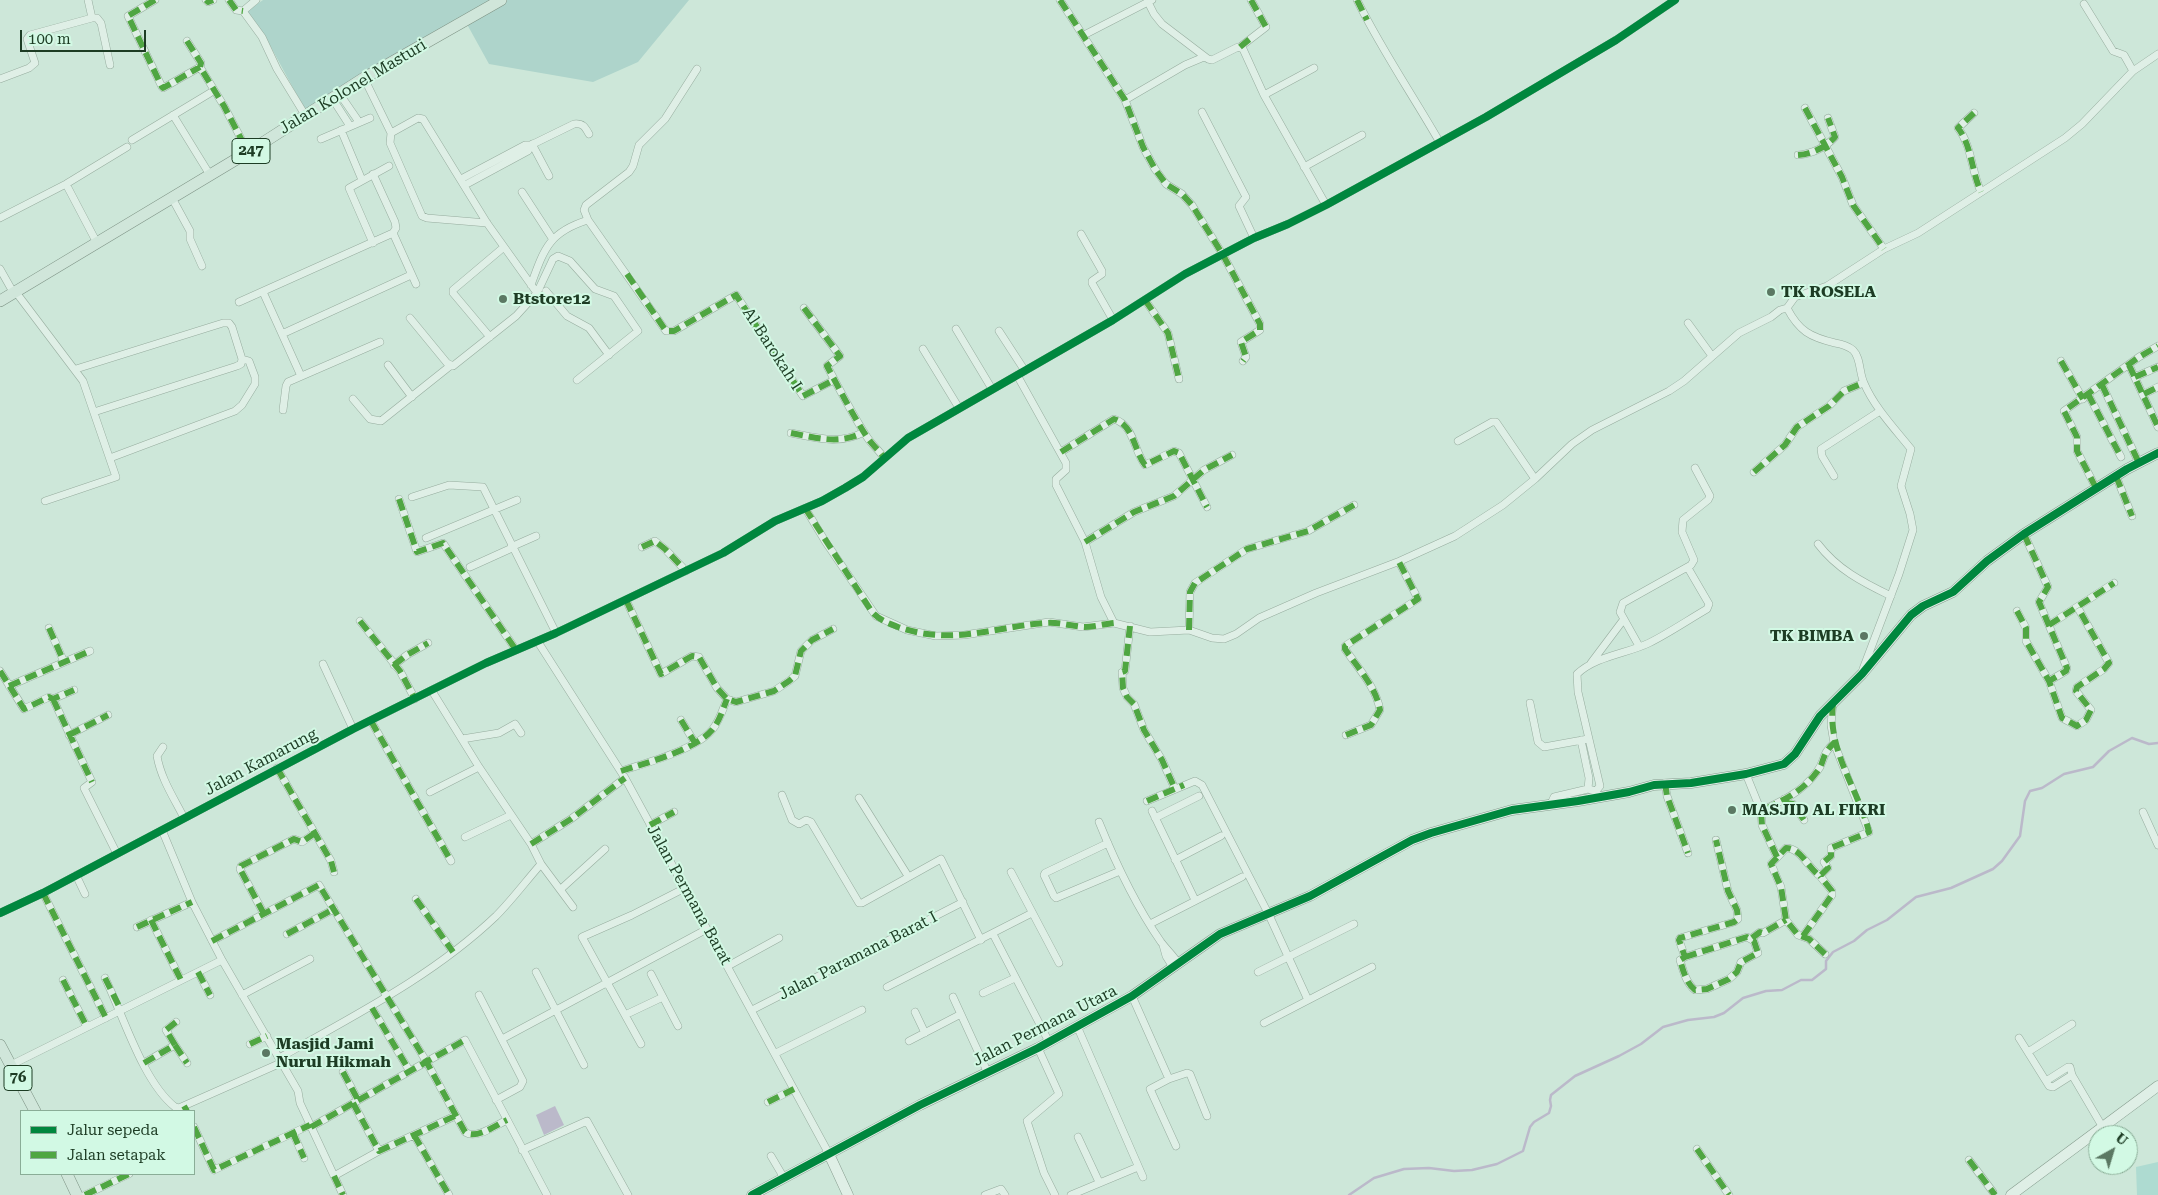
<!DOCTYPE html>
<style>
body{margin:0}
#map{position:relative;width:2158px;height:1195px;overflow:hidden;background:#cde7d9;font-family:"Roboto Serif",serif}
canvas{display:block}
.legend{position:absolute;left:20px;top:1110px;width:175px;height:65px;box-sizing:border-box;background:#d2f9e4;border:1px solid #8aad97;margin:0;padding:6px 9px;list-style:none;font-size:15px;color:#1d3c24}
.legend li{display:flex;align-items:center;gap:10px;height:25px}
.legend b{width:25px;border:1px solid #8aad97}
.north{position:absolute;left:2088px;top:1125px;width:50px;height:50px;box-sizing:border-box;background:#d2f9e4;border:1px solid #8aad97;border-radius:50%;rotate:39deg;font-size:14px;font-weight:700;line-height:20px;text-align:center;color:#1d3c24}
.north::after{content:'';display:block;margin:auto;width:18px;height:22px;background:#5b7863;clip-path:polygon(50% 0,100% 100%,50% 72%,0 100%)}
.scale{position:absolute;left:20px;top:30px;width:126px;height:22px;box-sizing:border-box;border:2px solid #1d3c24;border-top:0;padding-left:6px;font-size:15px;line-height:18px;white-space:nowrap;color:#1d3c24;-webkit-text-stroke:4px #d2f9e4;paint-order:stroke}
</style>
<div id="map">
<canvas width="2158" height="1195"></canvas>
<ul class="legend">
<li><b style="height:6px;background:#00873e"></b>Jalur sepeda</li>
<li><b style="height:6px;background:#4fa642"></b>Jalan setapak</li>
</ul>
<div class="north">U</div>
<div class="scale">100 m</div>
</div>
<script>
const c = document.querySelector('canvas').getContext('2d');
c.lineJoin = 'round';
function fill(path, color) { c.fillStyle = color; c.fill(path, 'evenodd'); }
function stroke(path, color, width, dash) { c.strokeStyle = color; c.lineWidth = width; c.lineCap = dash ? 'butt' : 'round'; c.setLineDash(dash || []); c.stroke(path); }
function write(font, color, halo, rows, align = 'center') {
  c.font = font + ' "Roboto Serif",serif'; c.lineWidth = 4; c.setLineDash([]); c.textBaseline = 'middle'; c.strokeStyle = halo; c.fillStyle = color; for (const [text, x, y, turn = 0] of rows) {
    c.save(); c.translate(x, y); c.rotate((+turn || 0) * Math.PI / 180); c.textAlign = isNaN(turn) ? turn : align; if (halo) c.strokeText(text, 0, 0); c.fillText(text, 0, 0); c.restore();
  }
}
const green = new Path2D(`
 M2158 1162V1195H2137L2136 1167Z`);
const cemetery = new Path2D(`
 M263 0H689L638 62 593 82 489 64 463 17 305 110 265 36 247 11Z`);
const water = new Path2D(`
 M555 1106 564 1125 544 1135 536 1115Z`);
const stream = new Path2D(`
 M1349 1195 1374 1178 1404 1169 1429 1168 1454 1171 1472 1170 1497 1164 1523 1151 1530 1127 1534 1122 1549 1113 1551 1106 1550 1100 1551 1095 1575 1076 1619 1056 1641 1044 1663 1027 1688 1020 1714 1017 1724 1013 1743 998 1766 991 1782 990 1801 980H1812L1826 969V961L1833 952 1854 941 1867 930 1887 920 1916 897 1951 888 1993 869 2002 861 2020 836 2025 801 2030 791 2042 788 2064 774 2093 767 2109 751 2132 738 2149 744 2158 743`);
const street = new Path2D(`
 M88 0 92 18
 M155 0 128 16 162 87 163 88 200 67
 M206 0 208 2 213 0
 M229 0 236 10 243 11
 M256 0 243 11 262 37 277 69 305 115
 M1060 0 1125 100 1143 147 1155 169 1166 184 1182 194 1192 205 1223 255 1260 324V330L1241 342 1246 357 1243 361
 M1357 0C1381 49 1412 94 1439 141
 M1148 2 1154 14 1162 24 1208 59 1212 60 1238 47 1243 49 1264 95 1326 205
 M2084 4 2113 51 2124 55 2133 71
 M1084 35 1152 0
 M187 41 201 63 200 67 224 106 248 152
 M1240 47 1266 27 1251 0
 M697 69 665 119 639 145 633 166 629 172 586 205 584 210 588 220 666 331H674L736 295 803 396 834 380
 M364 78 391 133 390 143 422 216 427 218 487 223
 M0 79 29 68 35 63 27 39 30 35 92 18H97L101 23 110 65
 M339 93 359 122
 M1264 95 1314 68
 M332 98 350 126
 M1125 100 1185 65 1204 57
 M1805 108 1842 177 1853 205 1884 249
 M1202 112 1246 197 1239 206 1254 238
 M1974 113 1958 128C1972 146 1971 170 1981 192
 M173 115 210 175
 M341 130 362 180
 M391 133 418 118 423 119 487 223 537 293
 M321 139 370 118
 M132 140 210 93
 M532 144 549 176
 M531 145 574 124C583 123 585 127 589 134
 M1798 155C1812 154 1826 147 1835 137L1828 118
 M1304 167 1362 135
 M461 179 525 145H531L528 151 465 185
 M66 184 97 243
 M522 192 552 238
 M172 198 190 231V239L202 266
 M0 218 66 184 127 147
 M393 233 416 284
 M1081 234 1102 271V274L1092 281V283L1113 320
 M373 243 349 188 389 166
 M0 269 13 292
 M531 285C544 249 549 232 588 220
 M15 291 83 381 116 477 45 501
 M546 291 567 316 589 328 609 355
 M263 292 301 376
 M1145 300 1168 333 1179 379
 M239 302 393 233 396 228 395 222 373 174
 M804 308 840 356 827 366C840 390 852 414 867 437 872 445 879 450 884 458
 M410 318 447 363 453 366 516 316 537 293 553 259 558 256 570 261 595 289 614 296 638 331 577 380
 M1688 323 1712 356
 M956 329 992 389
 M999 331 1025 371
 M282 334 411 275
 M490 337 453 293V290L504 247
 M923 349 959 408
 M2061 361 2083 399
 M388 365 412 397
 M2129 365 2158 427
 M76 369 223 323H229L232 327 242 359 241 364 237 366 94 412
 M1017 375 1066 463V470L1056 479V485L1085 542 1101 597 1114 623
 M2135 377 2158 367
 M2102 385 2139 463
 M2088 394 2121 457
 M2144 394 2158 387
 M353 399 370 419 381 421 450 366
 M283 410 286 386 288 382 380 342
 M791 433C817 438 840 445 864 432
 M1458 441 1492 422H1496L1535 479
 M1061 452 1114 419C1134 425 1134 451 1145 465L1174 451 1179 453 1207 507
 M110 458 235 411 242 405 255 384V377L249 361 242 359
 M1754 472 1785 445 1797 427 1829 406 1844 391 1863 383
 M1834 476 1822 456 1821 449 1880 411
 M2116 476 2132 516
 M2096 488 2077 451V437L2064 411 2139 357 2158 346
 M412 497 449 485 483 487 556 633
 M399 499 417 552 443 543 516 650
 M805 508 825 541 876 616 907 630 936 636 964 635 1049 622 1083 627 1114 623 1150 632 1189 630 1212 638 1224 639 1236 634 1259 618 1316 593 1400 561 1455 536 1503 505 1535 479 1572 444 1592 430 1669 391 1684 381 1739 333 1771 317 1780 310 1787 308
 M2024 534 2048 587 2039 602 2067 668 2066 671 2049 681
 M426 538 517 500
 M1085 542 1134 512 1174 496 1204 470 1232 455
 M1818 544C1837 569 1862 582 1891 596
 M511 547 536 536
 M642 547 655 541 665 549 686 571
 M470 567 512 548
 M626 600 661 674 692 656 699 657 717 688 727 699 736 702 774 691 789 681 795 676 801 651 812 640 833 629
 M2017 611 2026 628V641L2049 681 2062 718 2077 726 2086 720 2091 710 2076 691 2077 687 2104 669 2109 663 2078 608
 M360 621 400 671 415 699
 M2049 625 2114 583
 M1130 626 1125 671 1122 672 1123 688 1127 697 1134 704 1144 730 1162 760 1175 789
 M49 628 64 662
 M1189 630 1190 592 1195 583 1247 549 1308 531 1354 505
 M538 642 625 778 829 1154
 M1639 646 1620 612 1623 603 1691 565 1694 560 1682 532 1683 520 1708 500 1710 496 1695 468
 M1591 663 1624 619
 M323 664 353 729
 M394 665 407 655 428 643
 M1863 669 1899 574 1913 530 1910 514 1901 486 1911 449C1895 429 1874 407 1864 383 1859 373 1861 358 1853 350 1848 346 1841 344 1835 343 1810 337 1799 331 1787 308L1795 297 1827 286 1884 249 1918 233 2065 138 2082 124 2133 71 2158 54
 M0 671 24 709 49 697 53 699 74 690
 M9 686 90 651
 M432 691 479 767 531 844 541 864 573 907
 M53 699 92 782 84 788 117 854
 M1530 703 1538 742 1544 747 1588 739
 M681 720 695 743
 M371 721 451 861
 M69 735 108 715
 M1346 735 1371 725 1380 710C1376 687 1358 668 1345 649V646L1418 599 1399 562
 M462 739 499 733 515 724 521 733
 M1581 740 1589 778 1588 789
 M163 747 157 756C161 779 174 798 184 818
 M277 768 331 861 334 872
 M621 771C646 763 695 750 712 730 719 722 723 709 727 699
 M1746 774 1761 811 1762 825 1777 857
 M1665 783 1667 796 1688 853
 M430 792 479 767
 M782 795 792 820 799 824 806 820 811 822 859 903H862L941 859 981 940
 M859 798 908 876
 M1784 799 1787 803 1793 804 1804 820
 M1147 801 1195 781 1202 785 1269 915 1308 1000
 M1551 804 1554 797 1588 789 1596 791 1600 786 1578 692 1577 674C1596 656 1626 654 1649 643 1669 633 1688 620 1707 609L1709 604 1688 568
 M1152 811 1195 900
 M1761 811C1782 801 1802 792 1816 773 1826 761 1820 756 1834 743
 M2143 812 2158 845
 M1155 818 1199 796
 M1099 822C1116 864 1136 906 1161 942 1167 950 1173 955 1178 963
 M650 825 674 812
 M162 830 192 902 222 960 298 1091 300 1103 343 1195
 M465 837 511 815
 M1108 843 1045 873 1044 875 1054 896 1056 898 1120 871
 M531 844 571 819 625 778
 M1175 860 1221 836
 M1011 872 1059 963
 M76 875 85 894
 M561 889 605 849
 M43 893 106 1018
 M416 899 453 952
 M0 913 43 893 353 729 486 663 556 633 723 553 775 521 822 501 845 488 863 477 908 438 1113 320 1185 274 1254 238 1288 224 1326 205 1486 117 1616 40 1675 0
 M264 914 240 869 241 866 294 839 302 842 315 833
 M151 920 181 980
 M1150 924 1242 877
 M137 927 192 902
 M287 934 334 909
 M993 934 1049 1042
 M1803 936 1832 895V891L1820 876
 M1752 938 1760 932 1763 933 1786 920
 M212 941 319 885 426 1061 465 1132C476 1140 496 1125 507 1120
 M1163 945 1166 956 1173 967
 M1825 954 1809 939 1798 935 1786 920 1781 887 1771 864 1786 848C1801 848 1808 868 1820 876L1828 868 1824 862 1831 856V848L1869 832 1834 743 1831 725 1833 702
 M1685 957 1747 937 1754 941 1758 953 1741 962 1737 972 1729 979 1707 989 1695 990C1686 983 1683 970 1680 960L1685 957 1679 940 1680 938 1734 922 1738 919 1737 910 1728 891 1716 840
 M728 966 779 938
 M198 972 210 995
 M536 972 584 1065
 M1258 972 1354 924
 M651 974 678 1026
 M105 978C123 1015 143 1082 175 1107L179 1108 283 1062
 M63 980 87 1027
 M887 987 1032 913
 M983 993 1015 978
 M242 995 310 959
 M479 995 523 1081 520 1087 496 1100
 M1132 996 1169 1079
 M953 997 987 1071
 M372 1008 409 1070
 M752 1010 963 902
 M915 1012 925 1033
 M625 1015 663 997
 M1264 1023 1372 967
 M1077 1026 1143 1177
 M2019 1038 2049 1086 2053 1087 2072 1075
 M502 1039 707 929
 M909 1041 961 1014
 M250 1044 267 1036
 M641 1044 582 937 632 915 685 888
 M175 1045 187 1063
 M1038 1048 1059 1094 1027 1121 1044 1173 1055 1195
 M2028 1052 2072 1024
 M776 1053 862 1010
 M281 1057C355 1015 433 976 496 916 512 900 526 881 541 864
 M144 1063 175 1045 166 1030 176 1022
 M11 1065 222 960
 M343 1072 358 1100
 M2046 1081 2068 1067H2070L2072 1075 2102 1126
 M768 1102 794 1089
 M353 1103 379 1151
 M194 1127 214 1170 310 1125
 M311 1127 465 1040 547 1195
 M293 1133 304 1158
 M414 1135 449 1195
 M1078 1137 1099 1182
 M1176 1146 1150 1089 1169 1079 1187 1073 1190 1074 1207 1116
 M1697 1149 1729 1195
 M522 1150 587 1121 628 1195
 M771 1156 784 1178
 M1969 1160 1993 1192
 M334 1176 379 1151 455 1116
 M85 1195 129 1174
 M985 1195 1001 1189 1005 1195
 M1071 1195 1138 1167`);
const secondary = new Path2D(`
 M829 1154 848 1195
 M752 1195 920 1105 1038 1048 1132 996 1220 934 1310 896 1412 840 1431 833 1512 810 1578 801 1629 792 1654 785 1691 783 1746 774 1784 764 1795 754 1820 716 1862 674 1911 615 1923 606 1953 592 1987 561 2024 534 2127 469 2158 453
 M2011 1195 2158 1086`);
const primary = new Path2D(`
 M0 301 250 151 364 78 501 0
 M0 1045 35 1111
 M67 1174 77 1195`);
const quiet = new Path2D(`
 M155 0 128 16 162 87 163 88 200 67
 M206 0 208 2 213 0
 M229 0 236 10 243 11
 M1060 0 1125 100 1143 147 1155 169 1166 184 1182 194 1192 205 1223 255 1260 324V330L1241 342 1246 357 1243 361
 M1251 0 1266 27
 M1357 0 1367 20
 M187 41 201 63 200 67 224 106 248 152
 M1240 47 1251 38
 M1805 108 1842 177 1853 205 1884 249
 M1974 113 1958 128C1972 146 1971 170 1981 192
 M1798 155C1812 154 1826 147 1835 137L1828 118
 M627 274 666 331H674L736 295 803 396 834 380
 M1145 300 1168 333 1179 379
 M804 308 840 356 827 366C840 390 852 414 867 437 872 445 879 450 884 458
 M2061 361 2083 399
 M2129 365 2158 427
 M2135 377 2158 367
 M2102 385 2139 463
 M2088 394 2121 457
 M2144 394 2158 387
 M791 433C817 438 840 445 864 432
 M1061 452 1114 419C1134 425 1134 451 1145 465L1174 451 1179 453 1207 507
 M1754 472 1785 445 1797 427 1829 406 1844 391 1863 383
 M2116 476 2132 516
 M2096 488 2077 451V437L2064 411 2139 357 2158 346
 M399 499 417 552 443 543 516 650
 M805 508 872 612C879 620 888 623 898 627 953 646 992 627 1046 623 1059 622 1071 626 1084 627 1093 627 1104 624 1114 623
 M2024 534 2048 587 2039 602 2067 668 2066 671 2049 681
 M1085 542 1134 512 1174 496 1204 470 1232 455
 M642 547 655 541 665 549 686 571
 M626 600 661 674 692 656 699 657 717 688 727 699 736 702 774 691 789 681 795 676 801 651 812 640 833 629
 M2017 611 2026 628V641L2049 681 2062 718 2077 726 2086 720 2091 710 2076 691 2077 687 2104 669 2109 663 2078 608
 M360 621 400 671 415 699
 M2049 625 2114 583
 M1130 626 1125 671 1122 672 1123 688 1127 697 1134 704 1144 730 1162 760 1175 789
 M49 628 64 662
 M1189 630 1190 592 1195 583 1247 549 1308 531 1354 505
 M394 665 407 655 428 643
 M0 671 24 709 49 697 53 699 74 690
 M9 686 90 651
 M53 699 92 782
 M681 720 695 743
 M371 721 451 861
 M69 735 108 715
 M1346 735 1371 725 1380 710C1376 687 1358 668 1345 649V646L1418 599 1399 562
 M277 768 331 861 334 872
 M621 771C646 763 695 750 712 730 719 722 723 709 727 699
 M1665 783 1667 796 1688 853
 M1784 799 1787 803 1793 804 1804 820
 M1147 801 1184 785
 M650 825 674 812
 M531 844 571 819 625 778
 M1777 857 1762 825 1761 811C1782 801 1802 792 1816 773 1826 761 1820 756 1834 743
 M43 893 106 1018
 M416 899 453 952
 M264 914 240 869 241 866 294 839 302 842 315 833
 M151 920 181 980
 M137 927 192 902
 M287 934 334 909
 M1803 936 1832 895V891L1820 876
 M1752 938 1760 932 1763 933 1786 920
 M212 941 319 885 426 1061 465 1132C476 1140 496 1125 507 1120
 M1825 954 1809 939 1798 935 1786 920 1781 887 1771 864 1786 848C1801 848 1808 868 1820 876L1828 868 1824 862 1831 856V848L1869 832C1858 788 1827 751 1833 704
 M1685 957 1747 937 1754 941 1758 953 1741 962 1737 972 1729 979 1707 989 1695 990C1686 983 1683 970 1680 960L1685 957 1679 940 1680 938 1734 922 1738 919 1737 910 1728 891 1716 840
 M198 972 210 995
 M105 978 121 1010
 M63 980 87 1027
 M372 1008 409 1070
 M250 1044 267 1036
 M175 1045 187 1063
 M144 1063 175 1045 166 1030 176 1022
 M343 1072 358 1100
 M768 1102 794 1089
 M353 1103 379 1151 455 1116
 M184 1106 187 1111
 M194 1127 214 1170 310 1125
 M311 1127 465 1040
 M293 1133 304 1158
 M414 1135 449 1195
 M1697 1149 1729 1195
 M1969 1160 1995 1195
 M334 1176 343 1195
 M85 1195 129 1174`);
const cycleway = new Path2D(`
 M0 913 43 893 353 729 486 663 556 633 723 553 775 521 822 501 845 488 863 477 908 438 1113 320 1185 274 1254 238 1288 224 1326 205 1486 117 1616 40 1675 0
 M752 1195 920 1105 1038 1048 1132 996 1220 934 1310 896 1412 840 1431 833 1512 810 1578 801 1629 792 1654 785 1691 783 1746 774 1784 764 1795 754 1820 716 1862 674 1911 615 1923 606 1953 592 1987 561 2024 534 2127 469 2158 453`);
const markers = [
 [1771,292,5,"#5b7863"],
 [503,299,5,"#5b7863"],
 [1864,636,5,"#5b7863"],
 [1732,810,5,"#5b7863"],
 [266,1053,5,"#5b7863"]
];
const shields = [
 [251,151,38],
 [18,1078,28]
];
const shieldNames = [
 ["247",251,151],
 ["76",18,1078]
];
const streetNames = [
 ["Jalan Kolonel Masturi",353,87,-31],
 ["Al Barokah I",772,349,57],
 ["Jalan Kamarung",261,762,-28],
 ["Jalan Permana Barat",689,895,61],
 ["Jalan Paramana Barat I",858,956,-27],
 ["Jalan Permana Utara",1045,1026,-27]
];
const poiNames = [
 ["TK ROSELA",1781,292],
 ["Btstore12",513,299],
 ["TK BIMBA",1854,636,"right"],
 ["MASJID AL FIKRI",1742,810],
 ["Masjid Jami",276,1044],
 ["Nurul Hikmah",276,1062]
];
fill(green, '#aedbd1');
fill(cemetery, '#aed4cb');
fill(water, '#bbb9ca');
stroke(stream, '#bbb9ca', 2.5);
stroke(street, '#96ac9e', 8);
stroke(secondary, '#869c8e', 11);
stroke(primary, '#7d9284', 12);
stroke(street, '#dfefe6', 7);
stroke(secondary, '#dfefe6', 10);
stroke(primary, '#d0e6da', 11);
stroke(quiet, '#4fa642', 6, [12, 6]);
stroke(cycleway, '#00873e', 8);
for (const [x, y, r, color] of markers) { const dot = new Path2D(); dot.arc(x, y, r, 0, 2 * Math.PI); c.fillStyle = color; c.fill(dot); stroke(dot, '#d2f9e4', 2); }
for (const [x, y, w] of shields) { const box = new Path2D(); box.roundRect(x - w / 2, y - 12.5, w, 25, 4); c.fillStyle = '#d2f9e4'; c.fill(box); stroke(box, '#1d3c24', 1); }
write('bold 15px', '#1d3c24', null, shieldNames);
write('16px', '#1d3c24', '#d2f9e4', streetNames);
write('bold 16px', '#1d3c24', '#d2f9e4', poiNames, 'left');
</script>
